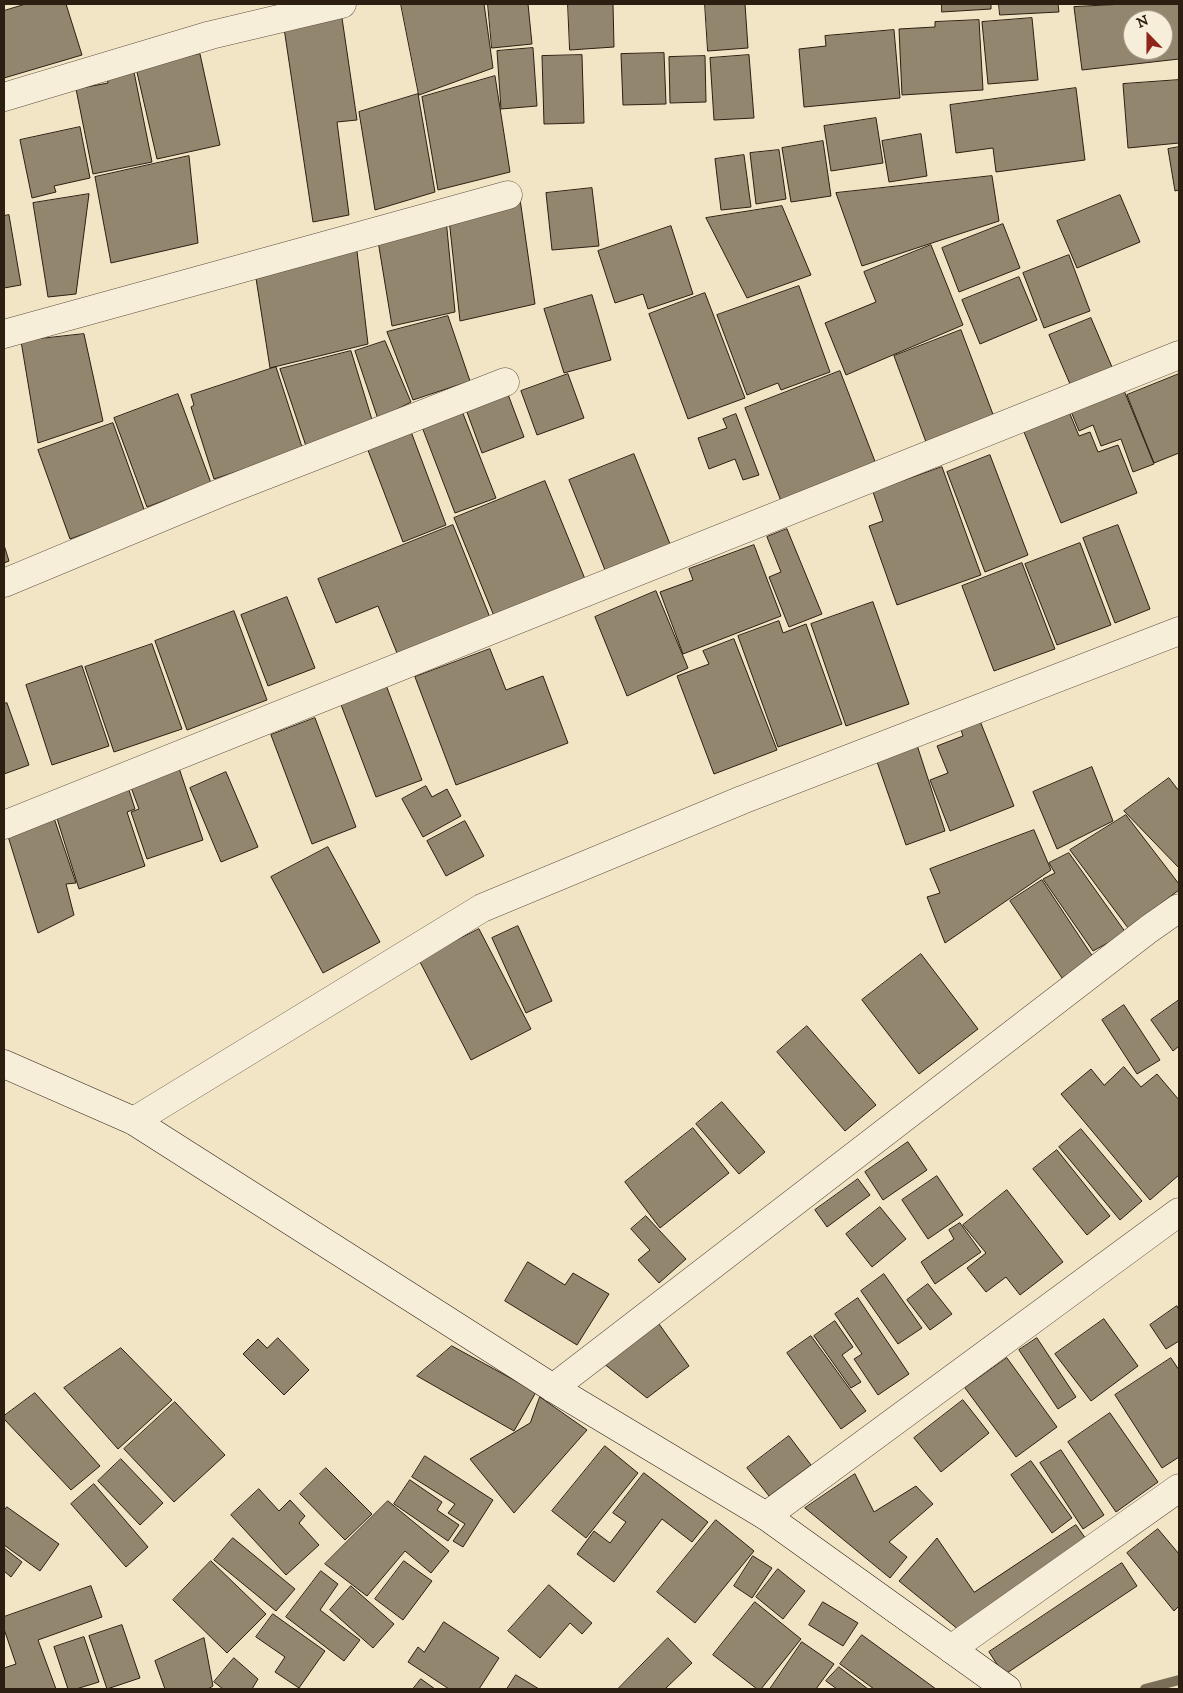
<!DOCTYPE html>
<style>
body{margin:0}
#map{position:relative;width:1183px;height:1693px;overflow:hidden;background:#f2e5c5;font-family:"IM FELL DW Pica",serif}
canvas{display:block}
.frame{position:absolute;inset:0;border:5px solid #2c1f12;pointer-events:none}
.north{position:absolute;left:1123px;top:10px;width:50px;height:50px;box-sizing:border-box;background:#f7eed9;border:1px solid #a69b89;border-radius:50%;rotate:338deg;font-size:14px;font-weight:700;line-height:20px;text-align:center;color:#2c1f12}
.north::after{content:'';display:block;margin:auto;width:18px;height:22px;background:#8f2418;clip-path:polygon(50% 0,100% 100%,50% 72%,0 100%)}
</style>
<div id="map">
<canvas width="1183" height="1693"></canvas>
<div class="frame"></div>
<div class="north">N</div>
</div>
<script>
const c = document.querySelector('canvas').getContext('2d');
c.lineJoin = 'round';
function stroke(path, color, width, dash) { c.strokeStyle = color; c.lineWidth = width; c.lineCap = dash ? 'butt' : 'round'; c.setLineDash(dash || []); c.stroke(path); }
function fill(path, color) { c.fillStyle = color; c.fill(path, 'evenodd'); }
const stream = new Path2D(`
 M1145 1689 1179 1680`);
const building = new Path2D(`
 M26 4H66L82 55 4 78V11Z
 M401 4H484L493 68 419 95Z
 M488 4H528L532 44 492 48Z
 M568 4H613L614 47 570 50Z
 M705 4H745L748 48 708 51Z
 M942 4H991V9L942 12Z
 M999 4H1058L1059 12 1000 15Z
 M1125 4H1179V59L1082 70 1074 7ZM1133 20H1163V50H1133Z
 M342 18 357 120 337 122 349 215 313 222 284 28Z
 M1032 18 1038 80 988 84 982 22Z
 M979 20 983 90 902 95 899 29 935 27V22Z
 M894 30 900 98 804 107 799 49 826 46 825 36Z
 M533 48 537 106 501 109 497 51Z
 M664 53 666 104 623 105 621 54Z
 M200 54 220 145 157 159 136 68Z
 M582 55 584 123 544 124 542 56Z
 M749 55 754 118 714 120 710 58Z
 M705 56 706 102 670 103 669 57Z
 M132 62 152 162 93 174 76 89 108 83 105 68Z
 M495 76 510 172 438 190 422 97Z
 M1179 80V143L1128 148 1123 84Z
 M1076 88 1085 160 996 172 993 148 956 153 950 105Z
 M418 94 435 192 375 210 359 112Z
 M876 118 883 163 831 171 824 126Z
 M80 127 90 178 54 186 56 192 32 198 20 140Z
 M921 134 927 176 889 182 882 141Z
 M823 141 831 196 791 202 782 148Z
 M1179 147V190L1175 191 1168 149Z
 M779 150 786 199 756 204 750 153Z
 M744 155 751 207 721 210 715 159Z
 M189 156 198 243 111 263 95 177Z
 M992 176 999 221 862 266 836 193Z
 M592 188 599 246 552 250 546 193Z
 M89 194 76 294 48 297 33 203Z
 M1120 195 1140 242 1077 268 1057 221Z
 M520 199 535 304 460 321 449 219Z
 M782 206 811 275 747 298 706 218Z
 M9 215 21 285 4 288V216Z
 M446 219 455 312 392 326 378 241Z
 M1003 224 1020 268 959 292 942 248Z
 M671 226 693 294 648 309 643 294 615 303 598 251Z
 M356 243 368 344 270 368 255 272Z
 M931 245 963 325 846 375 825 323 876 302 864 272Z
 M1069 255 1090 311 1044 328 1023 273Z
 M1019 277 1037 320 980 344 962 300Z
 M799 286 830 372 781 390 778 383 747 395 717 315Z
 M705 293 745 398 688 419 649 314Z
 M592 295 611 360 564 373 544 309Z
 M448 316 470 381 413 400 387 332Z
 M1091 318 1115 374 1073 391 1049 335Z
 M961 330 994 417 926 442 894 356Z
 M84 334 103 421 38 443 21 341Z
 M385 341 411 402 378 419 355 351Z
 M351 351 373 423 306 446 280 369Z
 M276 367 303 450 214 479 191 407 194 405 191 395Z
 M840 371 876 464 781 501 745 408Z
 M568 374 584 418 537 435 521 391Z
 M1179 374V453L1154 463 1127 395Z
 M1123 388 1154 464 1133 472 1121 439 1101 446 1093 425 1079 431 1070 409Z
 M506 389 524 437 482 453 464 404Z
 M178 394 211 483 147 507 114 418Z
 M462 411 496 498 455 513 422 427Z
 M736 414 759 475 743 480 735 459 709 469 698 438 727 428 723 419Z
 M1070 414 1079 436 1090 432 1098 452 1118 445 1137 493 1061 523 1024 432Z
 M113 423 145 512 70 539 38 450Z
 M410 429 446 525 403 542 366 445Z
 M634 454 670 544 605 570 569 480Z
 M990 455 1028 555 985 572 947 472Z
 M942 467 981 575 897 605 869 526 883 521 873 492Z
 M545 481 585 579 494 616 454 518Z
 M453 525 491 620 399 658 378 606 336 623 318 579Z
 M1118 525 1150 609 1115 623 1083 538Z
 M787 529 822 614 789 627 769 577 781 572 767 537Z
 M1080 543 1111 625 1057 645 1025 564Z
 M4 545 9 561 4 563Z
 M754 545 781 616 683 654 660 592 693 580 689 569Z
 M1022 563 1055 649 994 671 962 586Z
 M656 591 688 668 627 696 595 617Z
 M287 597 315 668 268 686 241 615Z
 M873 602 909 704 846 726 811 624Z
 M234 611 267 700 187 730 155 641Z
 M779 621 783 633 806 624 842 724 778 747 738 636Z
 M734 639 777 750 714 774 677 676 709 664 703 651Z
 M152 644 182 729 114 752 85 667Z
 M490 649 506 690 543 676 568 743 456 785 415 677Z
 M82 666 109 746 52 765 26 685Z
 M386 685 422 780 376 797 340 702Z
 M7 703 29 765 4 774V704Z
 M978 716 1014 806 950 831 930 780 948 773 937 746 963 736 959 724Z
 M315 718 356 827 312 844 271 735Z
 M916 742 945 831 906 845 875 756Z
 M178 765 203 840 147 859 131 812 139 809 129 782Z
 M1092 767 1113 821 1057 849 1033 792Z
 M226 772 258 847 221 862 190 788Z
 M1169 778 1179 791V868L1124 811Z
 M426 786 432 797 447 789 461 816 423 837 402 799Z
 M128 787 135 809 127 812 145 866 79 889 55 812Z
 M53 815 76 883 66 884 74 915 38 933 7 833Z
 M1126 815 1179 884V890L1128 928 1070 850Z
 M465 821 484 856 446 876 427 841Z
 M1034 830 1051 870 945 943 927 897 940 893 930 869Z
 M328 847 380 942 323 973 271 877Z
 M1069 853 1126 933 1093 951 1043 879 1055 873 1049 863Z
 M1042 880 1093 957 1062 978 1010 901Z
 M518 926 552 1001 526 1013 492 938Z
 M479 929 531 1029 471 1060 419 960Z
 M921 954 978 1029 919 1074 862 1000Z
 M1179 1000V1046L1173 1051 1151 1020Z
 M1124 1005 1160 1060 1137 1074 1102 1020Z
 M807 1026 876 1105 845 1131 777 1052Z
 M1124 1067 1141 1087 1157 1074 1179 1100V1175L1150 1200 1061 1094 1091 1069 1104 1085Z
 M722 1102 765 1152 739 1174 696 1124Z
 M693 1128 729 1173 660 1228 625 1182Z
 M1081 1129 1142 1201 1120 1220 1059 1147Z
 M908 1142 927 1170 883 1200 865 1172Z
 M1057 1150 1110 1216 1087 1235 1033 1169Z
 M937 1176 963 1215 928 1239 902 1200Z
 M858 1179 870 1195 827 1227 815 1210Z
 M1007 1190 1063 1262 1020 1295 1006 1277 986 1292 967 1268 986 1253 963 1225Z
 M880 1207 906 1239 872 1267 846 1234Z
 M646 1216 686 1259 659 1283 638 1260 650 1250 631 1229Z
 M960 1223 981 1252 935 1284 921 1262 954 1239 949 1230Z
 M528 1262 565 1285 573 1273 609 1294 577 1345 505 1301Z
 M884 1274 922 1328 898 1344 861 1291Z
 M928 1284 952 1314 930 1330 907 1300Z
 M858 1298 909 1374 878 1395 854 1359 862 1354 835 1314Z
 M1177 1306 1179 1310V1341L1166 1349 1150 1325Z
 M1104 1319 1138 1366 1091 1401 1055 1354Z
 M835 1321 853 1347 842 1355 861 1382 851 1388 814 1336Z
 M659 1324 689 1366 647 1398 603 1363Z
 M811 1336 866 1411 841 1429 787 1353Z
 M278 1338 309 1370 284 1395 243 1354 258 1339 267 1348Z
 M1037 1338 1076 1397 1058 1409 1019 1350Z
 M452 1346 536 1392 514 1431 417 1376Z
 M121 1348 172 1400 118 1449 64 1388Z
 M1007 1358 1057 1427 1016 1457 965 1388Z
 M1171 1358 1179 1370V1457L1162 1468 1115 1395Z
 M35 1393 100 1466 71 1490 4 1419V1416Z
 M540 1397 587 1430 514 1513 470 1459 530 1423Z
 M963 1400 989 1433 941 1472 914 1438Z
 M175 1402 225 1455 174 1502 124 1449Z
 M1110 1413 1158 1482 1116 1512 1068 1442Z
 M789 1436 811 1465 769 1496 747 1468Z
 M605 1446 638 1473 586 1538 552 1511Z
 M1061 1450 1104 1515 1083 1529 1040 1463Z
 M425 1456 493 1500 463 1547 453 1541 465 1524 448 1513 455 1504 412 1477Z
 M121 1459 163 1503 140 1525 98 1481Z
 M1031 1461 1072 1518 1052 1533 1011 1475Z
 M326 1468 372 1514 345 1540 300 1494Z
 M644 1473 708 1522 692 1542 662 1519 614 1582 577 1554 594 1531 610 1543 626 1522 613 1513Z
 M855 1474 874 1512 916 1486 933 1504 889 1542 907 1557 890 1578 805 1508Z
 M410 1480 442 1502 437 1510 459 1525 448 1541 394 1504Z
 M94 1484 148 1547 126 1567 71 1504Z
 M259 1489 279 1511 290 1500 305 1516 299 1523 319 1545 286 1575 231 1515Z
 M388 1501 449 1551 431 1573 405 1551 367 1596 325 1564Z
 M7 1507 59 1544 40 1571 4 1545V1511Z
 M716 1520 754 1551 695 1623 657 1592Z
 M1076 1525 1086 1539 959 1630 899 1581 937 1538 974 1592Z
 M1158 1529 1179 1554V1606L1174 1611 1127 1553Z
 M233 1538 295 1589 276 1611 214 1560Z
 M4 1548 22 1562 11 1577 4 1571Z
 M753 1556 772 1568 752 1598 734 1586Z
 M211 1561 266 1614 227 1653 173 1600Z
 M404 1561 432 1581 403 1620 375 1599Z
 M1122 1563 1137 1586 1004 1675 989 1652Z
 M778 1569 805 1591 783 1619 756 1597Z
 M321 1571 338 1584 320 1610 360 1640 344 1661 286 1617Z
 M549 1585 592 1623 582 1634 570 1623 540 1658 508 1631Z
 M91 1586 102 1617 38 1640 56 1689H4V1668L16 1664 4 1629V1617Z
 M351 1586 394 1624 373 1648 330 1610Z
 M755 1602 801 1639 761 1689H757L713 1655Z
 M823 1602 858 1623 843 1646 809 1625Z
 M273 1614 325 1651 299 1688 275 1672 285 1657 256 1637Z
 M444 1622 499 1658 479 1689H449L408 1662 418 1647 424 1652Z
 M122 1625 140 1678 107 1689 89 1636Z
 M862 1635 936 1689H874L840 1664Z
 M84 1637 99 1682 76 1689H68L54 1647Z
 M204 1638 213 1686 208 1689H165L155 1661Z
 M668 1638 692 1663 665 1689H618Z
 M802 1642 834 1664 816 1689H770Z
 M234 1658 258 1679 252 1689H223L214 1682Z
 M839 1667 868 1689H837L826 1681Z
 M516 1675 539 1689H507Z
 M421 1679 435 1689H413Z`);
const street = new Path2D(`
 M4 97 211 35 342 4
 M4 334 508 195
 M4 583 220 493 505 382
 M4 825 1179 355
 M134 1121 482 908 742 800 1179 631
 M553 1388 1149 929 1179 908
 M766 1516 1179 1212
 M951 1649 1179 1488`);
const secondary = new Path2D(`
 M4 1064 134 1121 553 1388 766 1516 1007 1689`);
stroke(stream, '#7b6e59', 10);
fill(building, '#93866f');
stroke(building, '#2c1f12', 1);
stroke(street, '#5e503f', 29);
stroke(secondary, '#2c1f12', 29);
stroke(street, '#f7eed9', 28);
stroke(secondary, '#f7eed9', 28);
</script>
